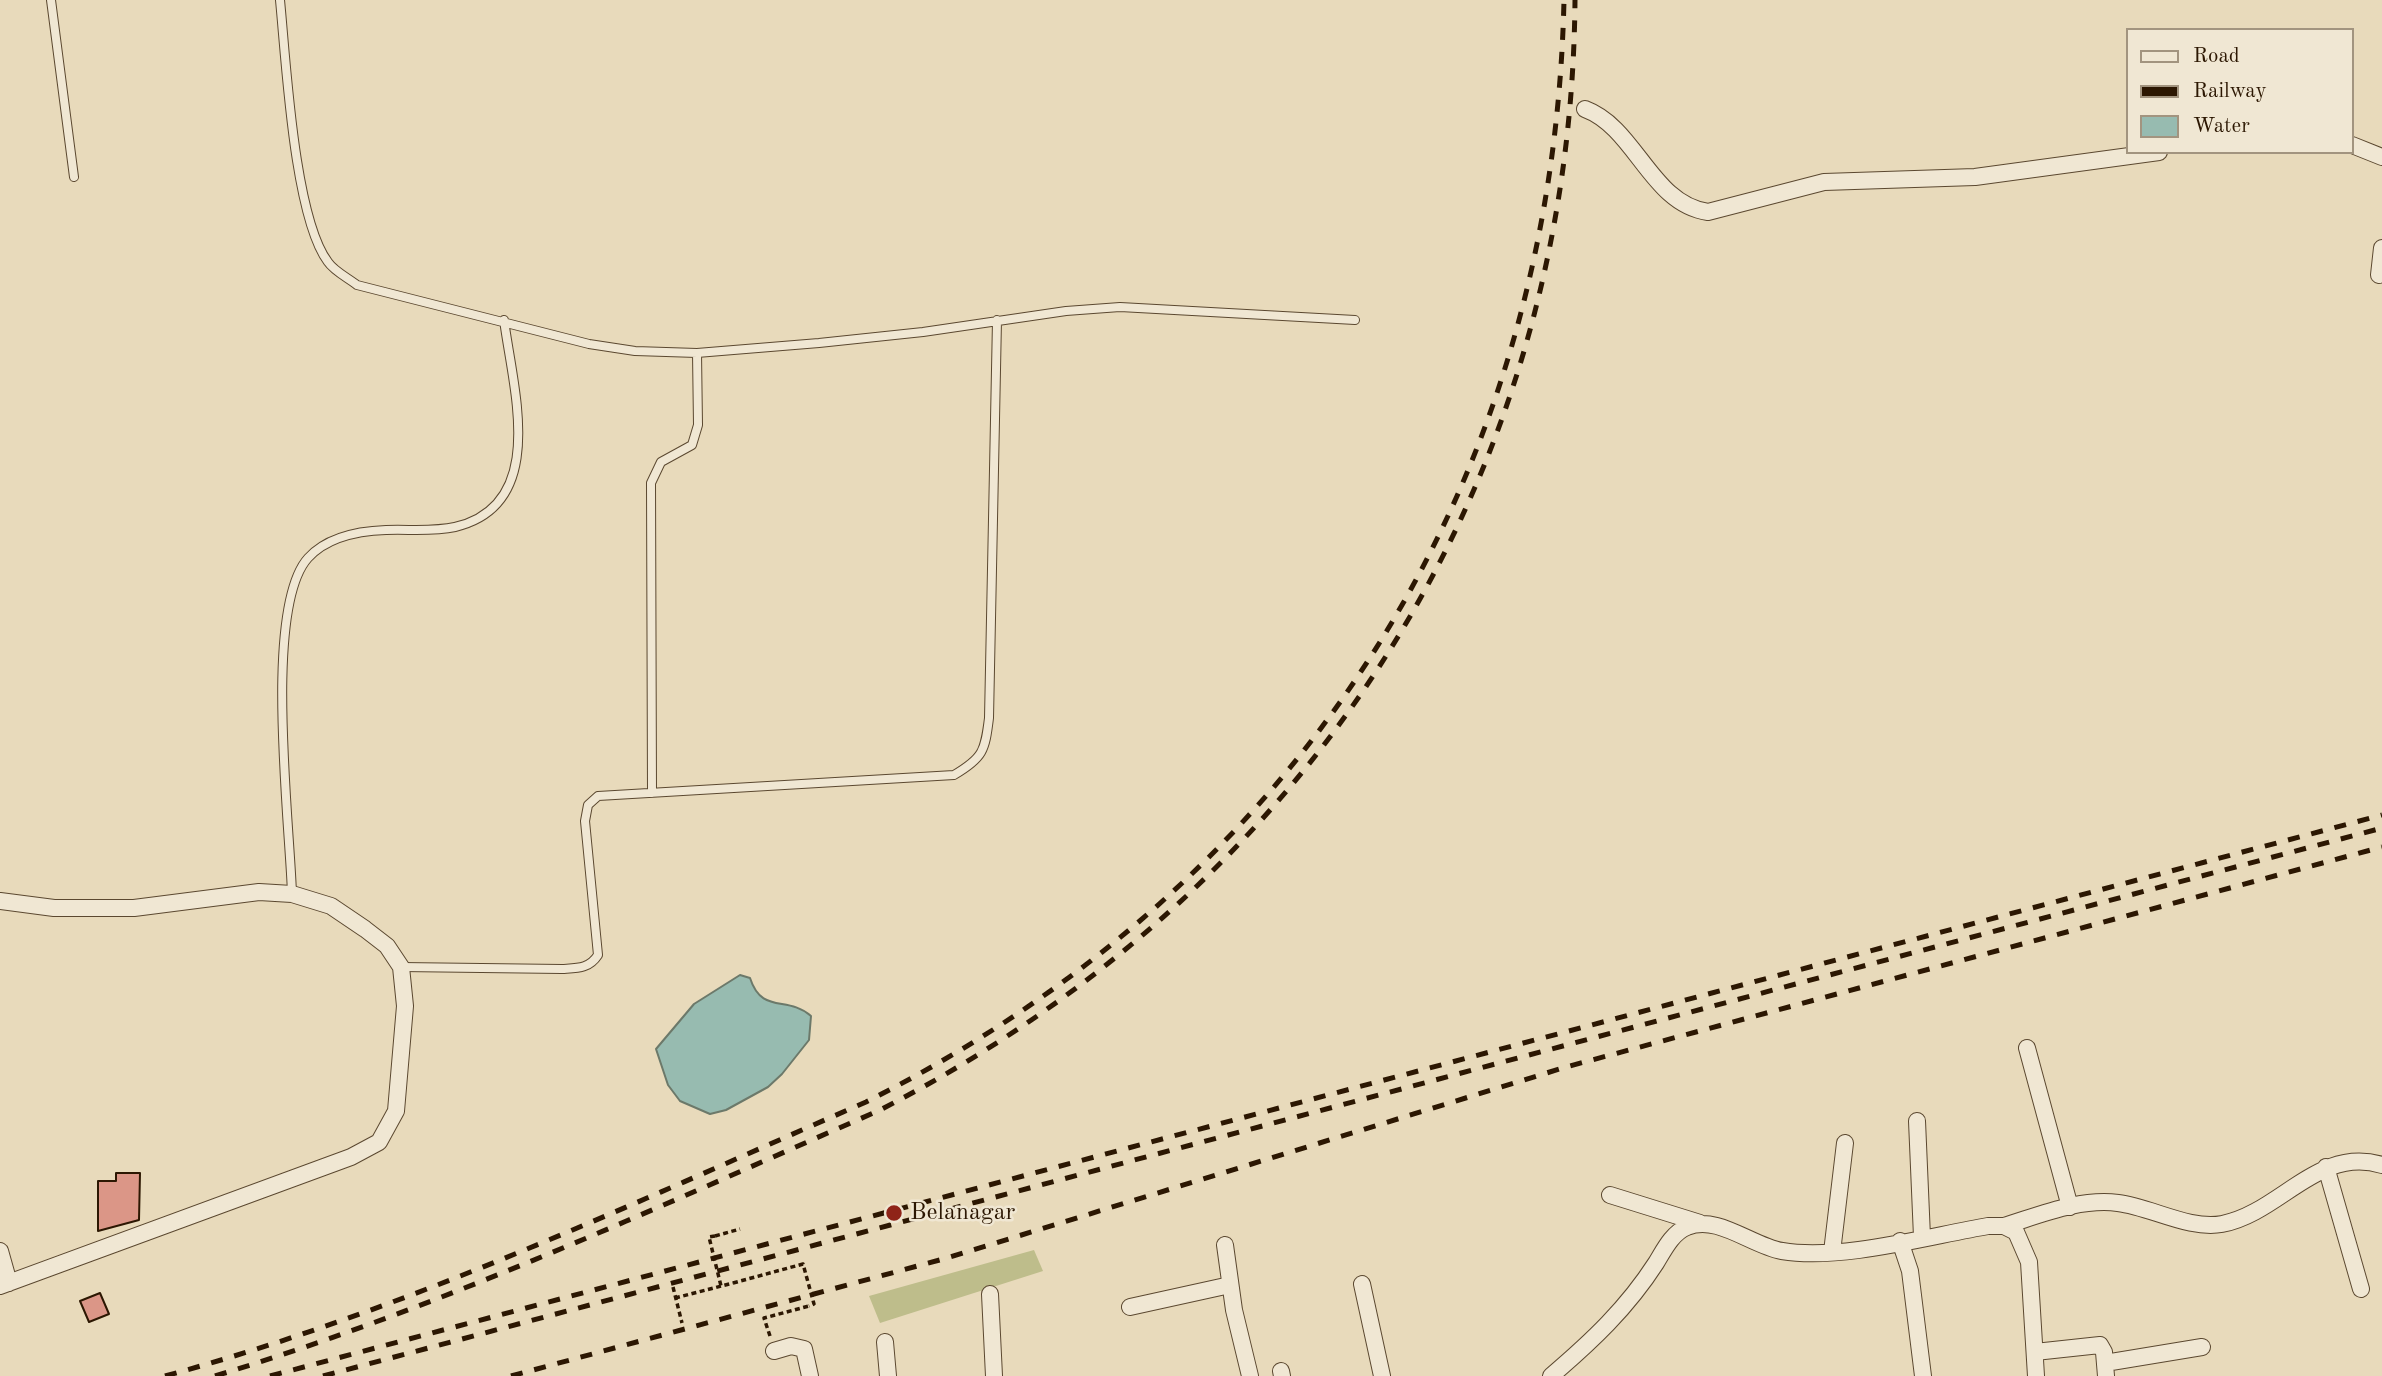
<!DOCTYPE html>
<style>
body{margin:0}
#map{position:relative;width:2382px;height:1376px;overflow:hidden;background:#e8dabb;font-family:"Old Standard TT",serif}
canvas{display:block}
.legend{position:absolute;left:2126px;top:28px;width:228px;height:126px;box-sizing:border-box;background:#f0e7d3;border:2px solid #a2947f;margin:0;padding:9px 12px;list-style:none;font-size:21px;color:#2c1702}
.legend li{display:flex;align-items:center;gap:14px;height:35px}
.legend b{width:35px;border:2px solid #a2947f}
</style>
<div id="map">
<canvas width="2382" height="1376"></canvas>
<ul class="legend">
<li><b style="height:9px;background:#f0e7d3"></b>Road</li>
<li><b style="height:9px;background:#2c1702"></b>Railway</li>
<li><b style="height:19px;background:#97bbb0"></b>Water</li>
</ul>
</div>
<script>
const c = document.querySelector('canvas').getContext('2d');
c.lineJoin = 'round';
function fill(path, color) { c.fillStyle = color; c.fill(path, 'evenodd'); }
function stroke(path, color, width, dash) { c.strokeStyle = color; c.lineWidth = width; c.lineCap = dash ? 'butt' : 'round'; c.setLineDash(dash || []); c.stroke(path); }
function write(font, color, halo, rows, align = 'center') {
  c.font = font + ' "Old Standard TT",serif'; c.lineWidth = 5; c.setLineDash([]); c.textBaseline = 'middle'; c.strokeStyle = halo; c.fillStyle = color; for (const [text, x, y, turn = 0] of rows) {
    c.save(); c.translate(x, y); c.rotate((+turn || 0) * Math.PI / 180); c.textAlign = isNaN(turn) ? turn : align; if (halo) c.strokeText(text, 0, 0); c.fillText(text, 0, 0); c.restore();
  }
}
const green = new Path2D(`
 M1034 1250 1043 1271 880 1323 869 1296Z`);
const water = new Path2D(`
 M740 975 750 978C762 1015 787 995 811 1016L809 1040 782 1074 768 1087 726 1110 710 1114 680 1101 668 1085 656 1049 694 1004Z`);
const building = new Path2D(`
 M116 1173H140L139 1220 98 1231V1181H116Z
 M100 1293 109 1314 89 1322 80 1301Z`);
const path = new Path2D(`
 M715 1236 740 1229
 M673 1287 682 1323
 M675 1298 733 1283
 M770 1336 764 1318 809 1306`);
const lane = new Path2D(`
 M51 0 74 177
 M280 0C286 60 294 217 328 262 334 271 348 278 357 285L589 344 635 351 697 353 819 343 923 332 1066 311 1120 307 1355 320
 M652 793 651 483 661 462 692 445 698 425 697 353
 M292 894C290 824 263 608 308 558 327 537 358 531 386 530 408 529 433 532 455 527 549 505 513 389 504 320
 M401 967 562 969C577 968 589 969 598 955L585 821 588 805 598 796 954 775C983 758 985 751 989 718L997 320`);
const street = new Path2D(`
 M1585 109C1636 128 1651 204 1708 212L1824 182 1975 177 2159 152
 M2352 145 2382 157
 M2379 275 2382 248
 M0 901 54 908H134L259 892 292 894 331 906 365 929 387 946 401 967 405 1006 396 1111 379 1142 351 1157 0 1286
 M2027 1048 2070 1207
 M1917 1121 1922 1237
 M2326 1167 2361 1289
 M1610 1195 1700 1223
 M2004 1226C2040 1215 2080 1198 2118 1203 2151 1207 2189 1230 2222 1224 2280 1213 2319 1145 2382 1165
 M1900 1241 1910 1271 1923 1376
 M1225 1245 1234 1310 1250 1376
 M0 1251 9 1283
 M1832 1252 1845 1143
 M1362 1284 1382 1376
 M990 1294 994 1376
 M1130 1307 1230 1285
 M885 1342 888 1376
 M774 1351 791 1346 804 1349 810 1376
 M2035 1352 2100 1345 2104 1352 2106 1376
 M2105 1363 2202 1347
 M1281 1371 1282 1376
 M1551 1376C1592 1341 1627 1308 1656 1263 1664 1250 1672 1233 1687 1227 1717 1214 1752 1246 1782 1251 1841 1261 1929 1236 1988 1226H2004L2016 1232 2029 1262 2036 1376`);
const rail = new Path2D(`
 M165 1376C408 1310 636 1202 866 1102 1301 883 1553 487 1564 0
 M215 1376C443 1307 660 1206 878 1111 1308 891 1571 487 1575 0
 M270 1376 2382 815
 M323 1376 2382 828
 M511 1376 947 1258 1566 1067 2382 847`);
const pathBridge = new Path2D(`
 M715 1236 709 1237 721 1286
 M733 1283 803 1264 814 1304 809 1306`);
const markers = [
 [894,1213,9,"#8f2418"]
];
const poiNames = [
 ["Belanagar",910,1213]
];
fill(green, '#bebd8b');
fill(water, '#97bbb0');
stroke(water, '#6c796a', 2);
fill(building, '#db9687');
stroke(building, '#2c1702', 2);
stroke(lane, '#5b4830', 10);
stroke(street, '#5b4830', 18);
stroke(path, '#2c1702', 3.5, [5, 3.5]);
stroke(lane, '#f0e7d3', 8);
stroke(street, '#f0e7d3', 16);
stroke(rail, '#2c1702', 5, [12, 12]);
stroke(pathBridge, '#2c1702', 3.5, [5, 3.5]);
for (const [x, y, r, color] of markers) { const dot = new Path2D(); dot.arc(x, y, r, 0, 2 * Math.PI); c.fillStyle = color; c.fill(dot); stroke(dot, '#f0e7d3', 2.5); }
write('24px', '#2c1702', '#f0e7d3', poiNames, 'left');
</script>
